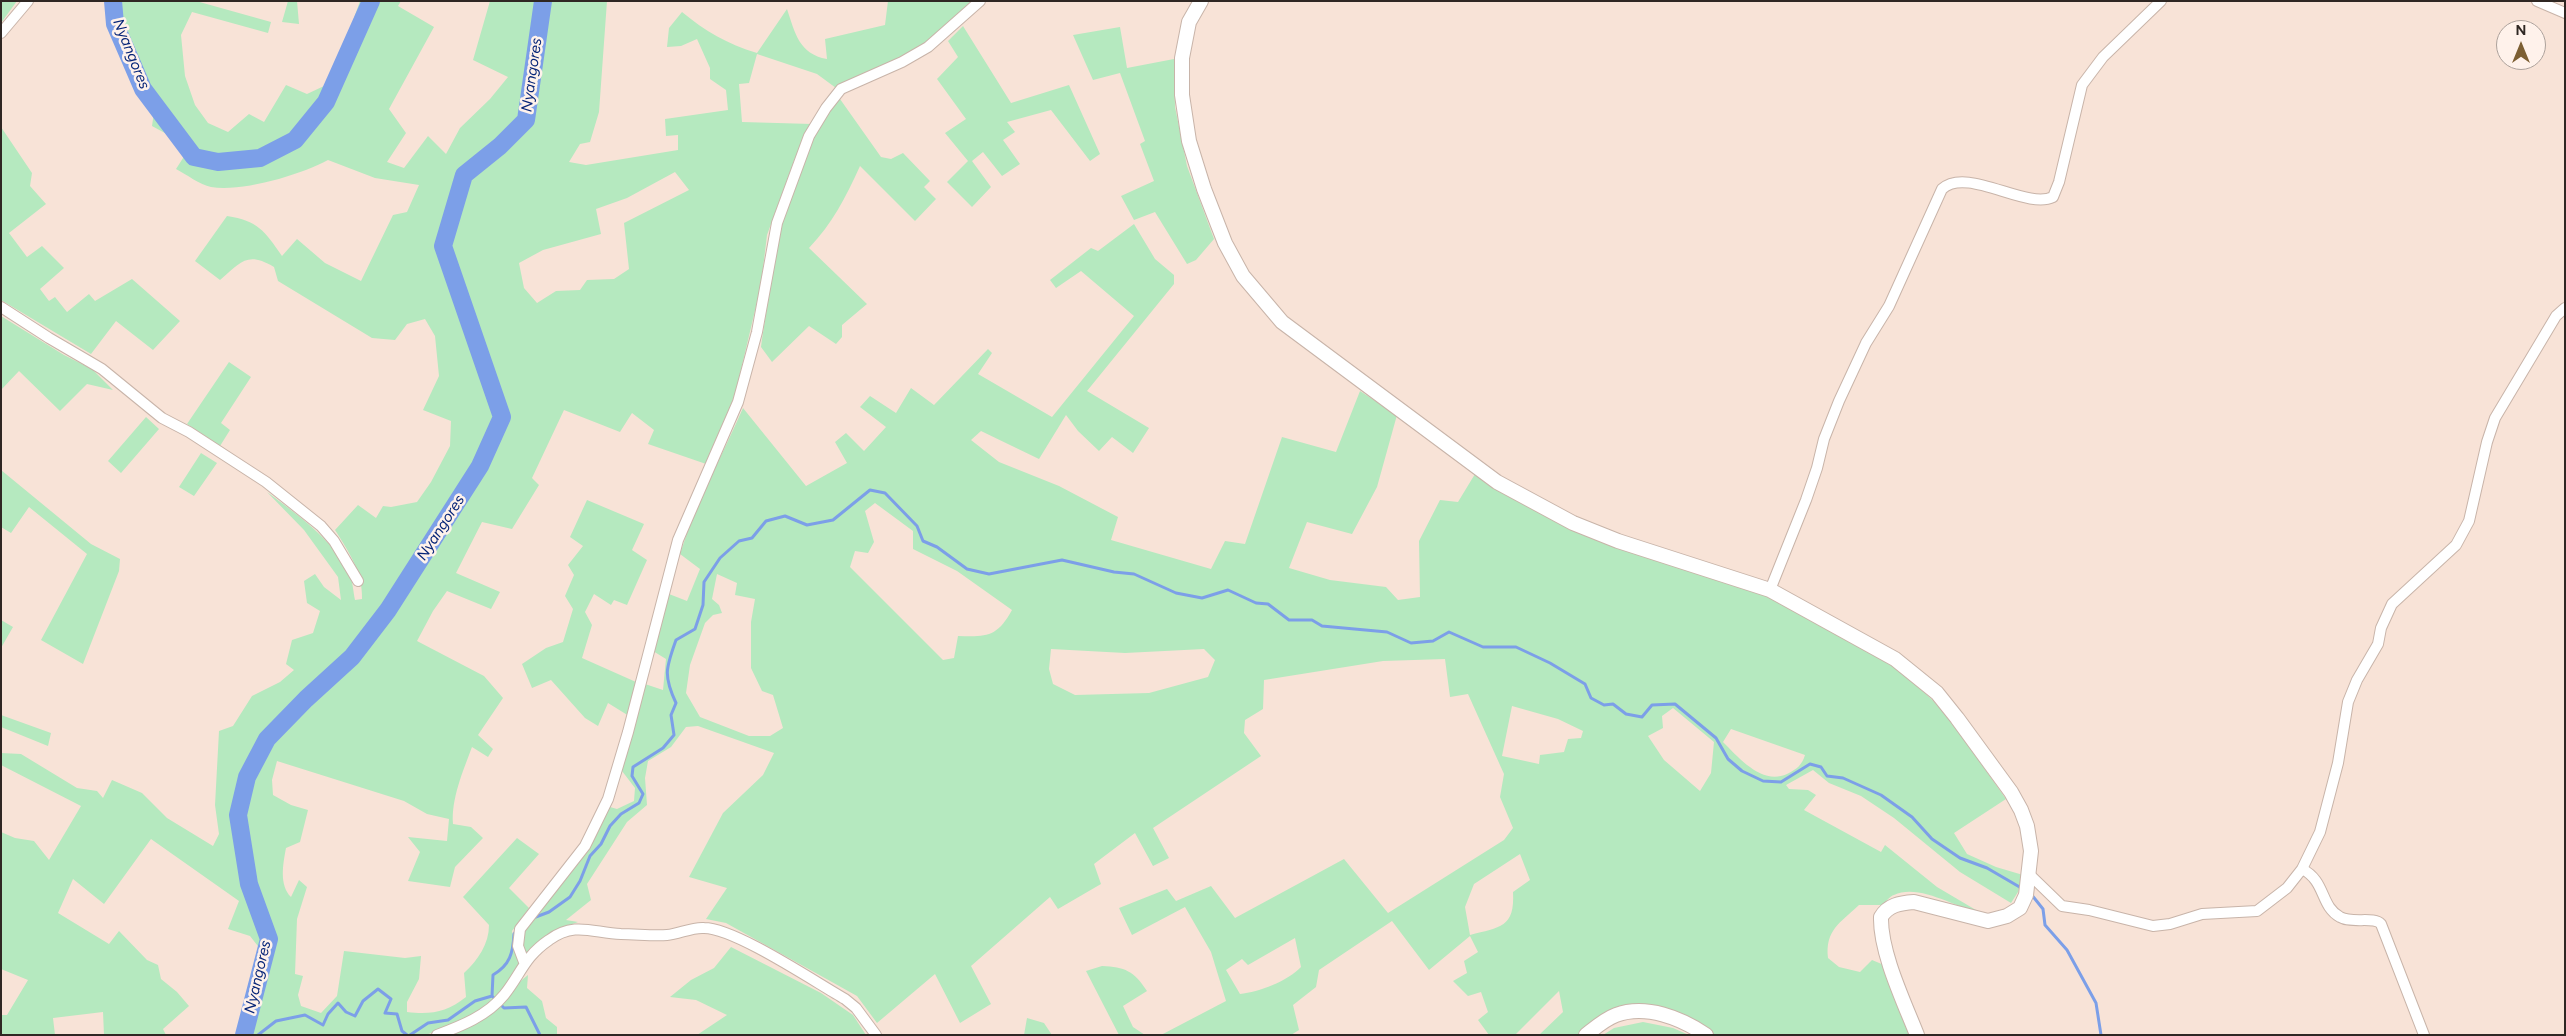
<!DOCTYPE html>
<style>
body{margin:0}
#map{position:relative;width:2566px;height:1036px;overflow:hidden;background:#f8e3d7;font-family:Figtree,sans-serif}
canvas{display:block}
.frame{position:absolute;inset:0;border:2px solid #2f2723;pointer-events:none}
.north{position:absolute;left:2496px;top:20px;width:50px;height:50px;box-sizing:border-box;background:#fff2eb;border:1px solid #aca19b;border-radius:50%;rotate:0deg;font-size:14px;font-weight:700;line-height:20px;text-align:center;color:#2f2723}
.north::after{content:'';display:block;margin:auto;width:18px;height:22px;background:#7d5f33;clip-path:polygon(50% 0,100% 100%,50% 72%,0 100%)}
</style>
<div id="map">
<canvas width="2566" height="1036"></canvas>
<div class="frame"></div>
<div class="north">N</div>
</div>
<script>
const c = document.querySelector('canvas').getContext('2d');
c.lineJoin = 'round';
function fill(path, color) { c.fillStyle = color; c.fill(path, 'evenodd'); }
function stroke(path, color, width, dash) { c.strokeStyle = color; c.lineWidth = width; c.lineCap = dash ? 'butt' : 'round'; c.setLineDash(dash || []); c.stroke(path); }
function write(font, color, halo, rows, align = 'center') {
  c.font = font + ' Figtree,sans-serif'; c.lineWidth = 5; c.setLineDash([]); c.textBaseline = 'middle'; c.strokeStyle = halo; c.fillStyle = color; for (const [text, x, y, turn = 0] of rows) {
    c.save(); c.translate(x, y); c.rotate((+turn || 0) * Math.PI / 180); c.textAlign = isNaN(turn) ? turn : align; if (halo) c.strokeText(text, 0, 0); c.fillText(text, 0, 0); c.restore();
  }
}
const green = new Path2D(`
 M1 1H17L1 23Z
 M109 1H196L271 22 268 33 192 12 181 35 185 76 195 105 208 123 228 132 249 114 264 122 286 85 307 94 324 86 348 35 360 1H401L398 6 434 27 389 109 406 133 387 162 404 168 428 136 446 154 460 128 490 99 508 77 473 60 490 1H607L599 112 590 142 580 144 569 162 586 165 678 150V135L666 136 665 119 728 110 726 90 710 79V68L697 39 681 46 667 47 669 28 682 12C705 31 727 44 757 53L787 9C795 33 799 54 827 59L825 39 885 25 888 1H973C951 22 930 44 903 57 880 68 857 75 836 88L817 74 757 54 749 83 739 84 742 122 812 124 795 158 767 235 761 285 736 391 709 465 648 444 654 430 632 413 620 432 564 410 532 478 539 485 512 529 482 522 456 573 500 592 491 609 447 591 433 611 417 641 484 676 503 698 478 735 493 749 488 757 472 747C463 771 451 799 453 824L471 827 483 838 455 867 450 887 408 881 420 852 408 837 447 841 449 819 427 814 404 801 277 761 272 780 273 795 291 805 308 810 300 842 286 848C283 864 279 885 291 897L299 880 307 887 297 919 295 974 303 976 298 995 301 1006 321 1013 337 996 344 951 405 958 421 956 419 979 407 1002V1012C431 1015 447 1012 466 997L464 973C478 960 489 944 489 925L463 897 517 838 539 854 509 888 529 908 512 931 520 962C513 973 507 986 499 995 479 1016 451 1027 425 1035H236L261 950 250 936 228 929 239 901 151 839 104 904 73 879 58 913 109 944 119 931 147 960 158 965 161 979 177 992 189 1006 163 1029 166 1035H104L103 1012 53 1018 55 1035H1V1015H7L28 980 1 969V832L15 838 34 841 49 860 81 806 1 765V753L21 754 77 788 97 791 103 798 112 780 142 793 167 818 213 846 219 834 215 805 219 731 233 726 252 696 280 682 294 670 286 664 292 640 313 633 320 611 307 603 304 581 315 574 324 587 341 600 338 577 304 530 267 492C298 515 331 538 349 573 353 581 353 591 355 600L362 599C363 573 349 552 335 530L358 505 376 518 383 506 391 507 417 502 431 482 450 446 451 421 423 410 439 376 435 336 425 319 407 324 395 340 372 338 278 281 274 267C247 251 241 262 220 280L195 261 227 216C258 221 264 230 282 256L297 239 325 263 361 281 393 215 407 212 419 185 375 178 328 160C300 175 243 192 211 187 200 185 186 174 176 169L185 155 174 138 152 126 154 112 119 50ZM675 172 689 190 624 223 629 269 614 279 587 280 580 290 556 291 537 303 524 288 519 263 543 250 601 234 596 209 627 198Z
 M288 1H297L299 24 282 22Z
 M963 26 1011 103 1069 85 1100 154 1090 161 1051 110 1007 122 1015 132 1003 140 1020 164 1002 176 983 152 972 161 991 187 972 207 947 182 968 161 945 133 966 119 937 79 958 57 948 41Z
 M1120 27 1127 68 1174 59 1175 107 1187 166 1214 239 1196 260 1187 264 1155 212 1134 220 1121 196 1154 181 1140 144 1145 141 1120 73 1093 80 1073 35Z
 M840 99 881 157 891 159 903 153 930 181 924 187 936 199 915 221 860 166C846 197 832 224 809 248L867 304 842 325V337L836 344 809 326 772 362 761 347C775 263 782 167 840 99Z
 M1 127 32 173 30 186 46 204 9 233 27 257 42 246 64 268 40 289 49 301 55 297 67 312 89 294 95 301 132 279 180 321 153 350 116 321 91 354 1 300Z
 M1134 224 1155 259 1174 275V284L1087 391 1149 428 1133 453 1112 437 1099 451 1078 431 1066 415 1039 459 981 431 971 440 999 462 1059 486 1118 517 1111 540 1211 569 1225 541 1245 544 1282 437 1336 452 1360 391 1397 415 1377 487 1352 534 1307 522 1289 568 1330 580 1386 587 1398 600 1420 597 1419 541 1440 500 1458 502 1475 474 1568 528 1767 596 1871 651 1908 677 1944 711 2006 799 1954 833 1967 854 1996 867 2023 875 2018 892 2011 903 1960 872 1894 818 1861 796 1829 783 1813 770 1786 785 1789 789 1808 790 1816 795 1804 810 1881 852 1885 845 1937 887 1981 913C1956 908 1919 883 1894 895 1890 896 1886 902 1882 905H1859C1840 923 1825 930 1828 958L1839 967 1860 972 1872 960 1884 965 1910 1035H1711L1667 1011 1592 1024 1579 1035H1539L1563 1012 1559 991 1515 1035H1489L1478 1020 1488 1012 1481 992 1468 996 1453 981 1467 973 1464 961 1478 952 1470 936 1429 970 1392 921 1319 970 1316 987 1293 1005 1299 1030 1291 1035H1161L1226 1001 1211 952 1185 907 1132 935 1119 908 1167 889 1176 901 1211 886 1235 918 1344 859 1388 913 1504 840 1513 828 1500 797 1504 774 1468 694 1450 697 1445 659 1383 661 1264 680 1263 709 1245 720 1244 733 1261 756 1153 828 1169 858 1153 866 1135 833 1094 864 1101 884 1058 909 1050 897 971 966 991 1004 960 1023 935 974 877 1023 857 996 726 923 706 919 727 888 689 877 723 813 763 775 774 753 698 726 686 727 671 747 648 761 645 778 647 805 627 822 587 884 591 900 566 920 578 922 556 930 525 957 522 947 524 929 536 911 572 871 610 807 617 809 634 801 635 788 622 771 645 684 663 690 666 659 653 651 669 594 687 601 700 569 680 554C696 503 722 456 743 408L806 486 847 463 835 442 846 433 864 451 886 427 860 407 870 396 896 413 911 388 934 405 988 349 992 353 978 374 1052 417 1134 316 1081 271 1056 288 1050 280 1091 248 1098 251ZM875 503 913 531V549L957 571 1012 610C997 637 987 637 958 636L954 658 943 660 850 567 855 551 868 553 874 542 865 511ZM717 574 737 583 735 595 755 599 751 622V668L762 691 773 695 783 728 770 736H749L700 717 686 693 690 665 705 623 713 615 722 613 719 605 712 599ZM1051 649 1125 653 1204 649 1215 660 1208 677 1149 693 1075 695 1053 684 1049 669ZM1512 706 1558 719 1583 731 1581 738 1568 739 1564 752 1540 755 1539 764 1502 756ZM1673 708 1714 742 1711 773 1700 791 1664 760 1648 736 1663 728 1662 716ZM1731 729 1805 755C1802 765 1797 769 1787 774 1762 785 1740 759 1723 742ZM1520 854 1530 880 1513 892C1515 928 1500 927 1470 935L1465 907 1474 884ZM1295 938 1301 967C1288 981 1259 992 1240 994L1226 970 1242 959 1248 965Z
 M1 316 64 355 92 369 113 390 87 384 60 411 19 371 1 390Z
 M229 362 251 377 221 423 230 430 220 446 187 424Z
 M146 417 159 429 121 473 108 461Z
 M201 453 217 463 194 496 179 487Z
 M1 470 91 544 120 559 119 571 83 664 41 640 87 554 29 507 11 533 1 527Z
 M587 500 644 524 632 550 647 560 627 605 614 600 611 605 594 594 585 612 592 625 582 658 636 682 629 716 608 703 598 726 585 718 551 680 532 688 522 664 546 648 563 642 573 609 565 596 574 575 568 565 583 546 570 537Z
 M1 620 13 627 1 648Z
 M1 715 51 733 48 746 1 727Z
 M731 947 821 993 853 1015 866 1035H697L727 1015 696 1000 670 997 691 980 714 968Z
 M1102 966C1125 967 1134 971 1147 991L1123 1006 1133 1027 1145 1035H1119L1086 971Z
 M528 975 527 988 542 1001 546 1018 557 1027V1035H449C465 1029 481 1023 494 1010 506 999 514 985 528 975Z
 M1027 1018 1044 1023 1052 1035H1024Z
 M1643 1022 1673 1028 1689 1035H1603L1614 1028Z`);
const stream = new Path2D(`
 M2031 894 2043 909 2045 925 2067 950 2096 1003 2101 1035
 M533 918 549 912 570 897 580 881 590 856 601 844 610 826 621 814 639 803 643 794 632 776 633 767 663 748 674 735 671 715 676 703C663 675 666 668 676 640L695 629 703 605 704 582 720 558 739 541 752 538 766 521 785 516 807 525 833 520 870 490 885 493 917 526 923 541 937 547 967 569 989 574 1062 560 1114 572 1134 574 1176 593 1202 598 1228 590 1256 603 1268 604 1289 620H1312L1322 626 1387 632 1411 643 1433 641 1449 632 1483 647H1516L1550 663 1585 684 1591 698 1604 705 1613 704 1626 714 1642 717 1652 705 1675 704 1716 738 1728 759 1742 771 1763 781 1781 782 1810 764 1821 767 1827 776 1843 778 1881 795 1912 817 1932 839 1960 858 1987 868 2023 889
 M492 996 504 1008 526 1007 540 1035
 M258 1035 276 1021 305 1015 323 1025 328 1014 338 1003 346 1012 355 1016 363 1001 378 989 391 999 385 1013 397 1014 402 1031 407 1035
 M410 1035 428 1023 448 1020 475 1001 492 996 493 975C510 965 513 953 514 934L516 931`);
const river = new Path2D(`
 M113 1 115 24 143 89 194 157 218 162 260 158 295 140 326 102 371 1
 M244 1035 269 939 249 884 238 815 247 777 267 739 306 699 352 657 388 610 480 466 502 417 443 246 464 175 500 146 526 120 543 1`);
const street = new Path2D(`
 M2537 1 2565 13
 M1 33 28 1
 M1 307 49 338 102 369 162 418 189 432 266 482 321 526 334 541 358 581
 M1770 590 1806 500 1817 468 1824 439 1839 401 1866 343 1889 306 1942 189C1967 166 2026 210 2053 197L2059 182 2082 85 2103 57 2161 1
 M2302 869C2326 881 2320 906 2340 917 2352 924 2374 916 2381 924L2424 1035
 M2030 875 2062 906 2089 910 2153 926 2170 924 2202 914 2257 911 2287 888 2302 869 2320 832 2338 763 2348 702 2357 680 2378 644 2381 628 2392 604 2456 545 2469 521 2487 442 2495 418 2556 316 2565 308
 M524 962 518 946 520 929 585 846 608 799 628 732 678 540 738 402 757 332 777 223 809 136 826 108 841 89 902 62 928 47 980 1
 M437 1035C461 1026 487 1016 504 995 521 974 524 957 549 940 575 921 593 933 621 934 636 934 652 936 667 935 679 934 692 927 704 928 735 928 815 982 845 999L856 1008 876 1035`);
const secondary = new Path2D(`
 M1201 1 1189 22 1182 58V95L1189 141 1204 189 1225 243 1243 276 1282 322 1497 482 1573 523 1618 541 1770 590 1895 659 1937 693 1957 718 2011 792 2021 810 2027 826 2031 851 2026 895 2020 908 2007 916 1988 921 1914 902C1900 903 1888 905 1881 917 1880 952 1904 1002 1917 1035
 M1586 1035C1596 1027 1605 1019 1616 1015 1646 1004 1681 1018 1706 1035`);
const waterNames = [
 ["Nyangores",131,54,68],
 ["Nyangores",532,75,-82],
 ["Nyangores",441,528,-57],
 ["Nyangores",258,977,-77]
];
fill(green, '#b5e9bf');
stroke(stream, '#7c9fe8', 3);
stroke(river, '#7c9fe8', 18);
stroke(street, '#c8b4a9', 12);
stroke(secondary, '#c8b4a9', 16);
stroke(street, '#fff', 10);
stroke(secondary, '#fff', 14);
write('italic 15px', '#072578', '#fff2eb', waterNames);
</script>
